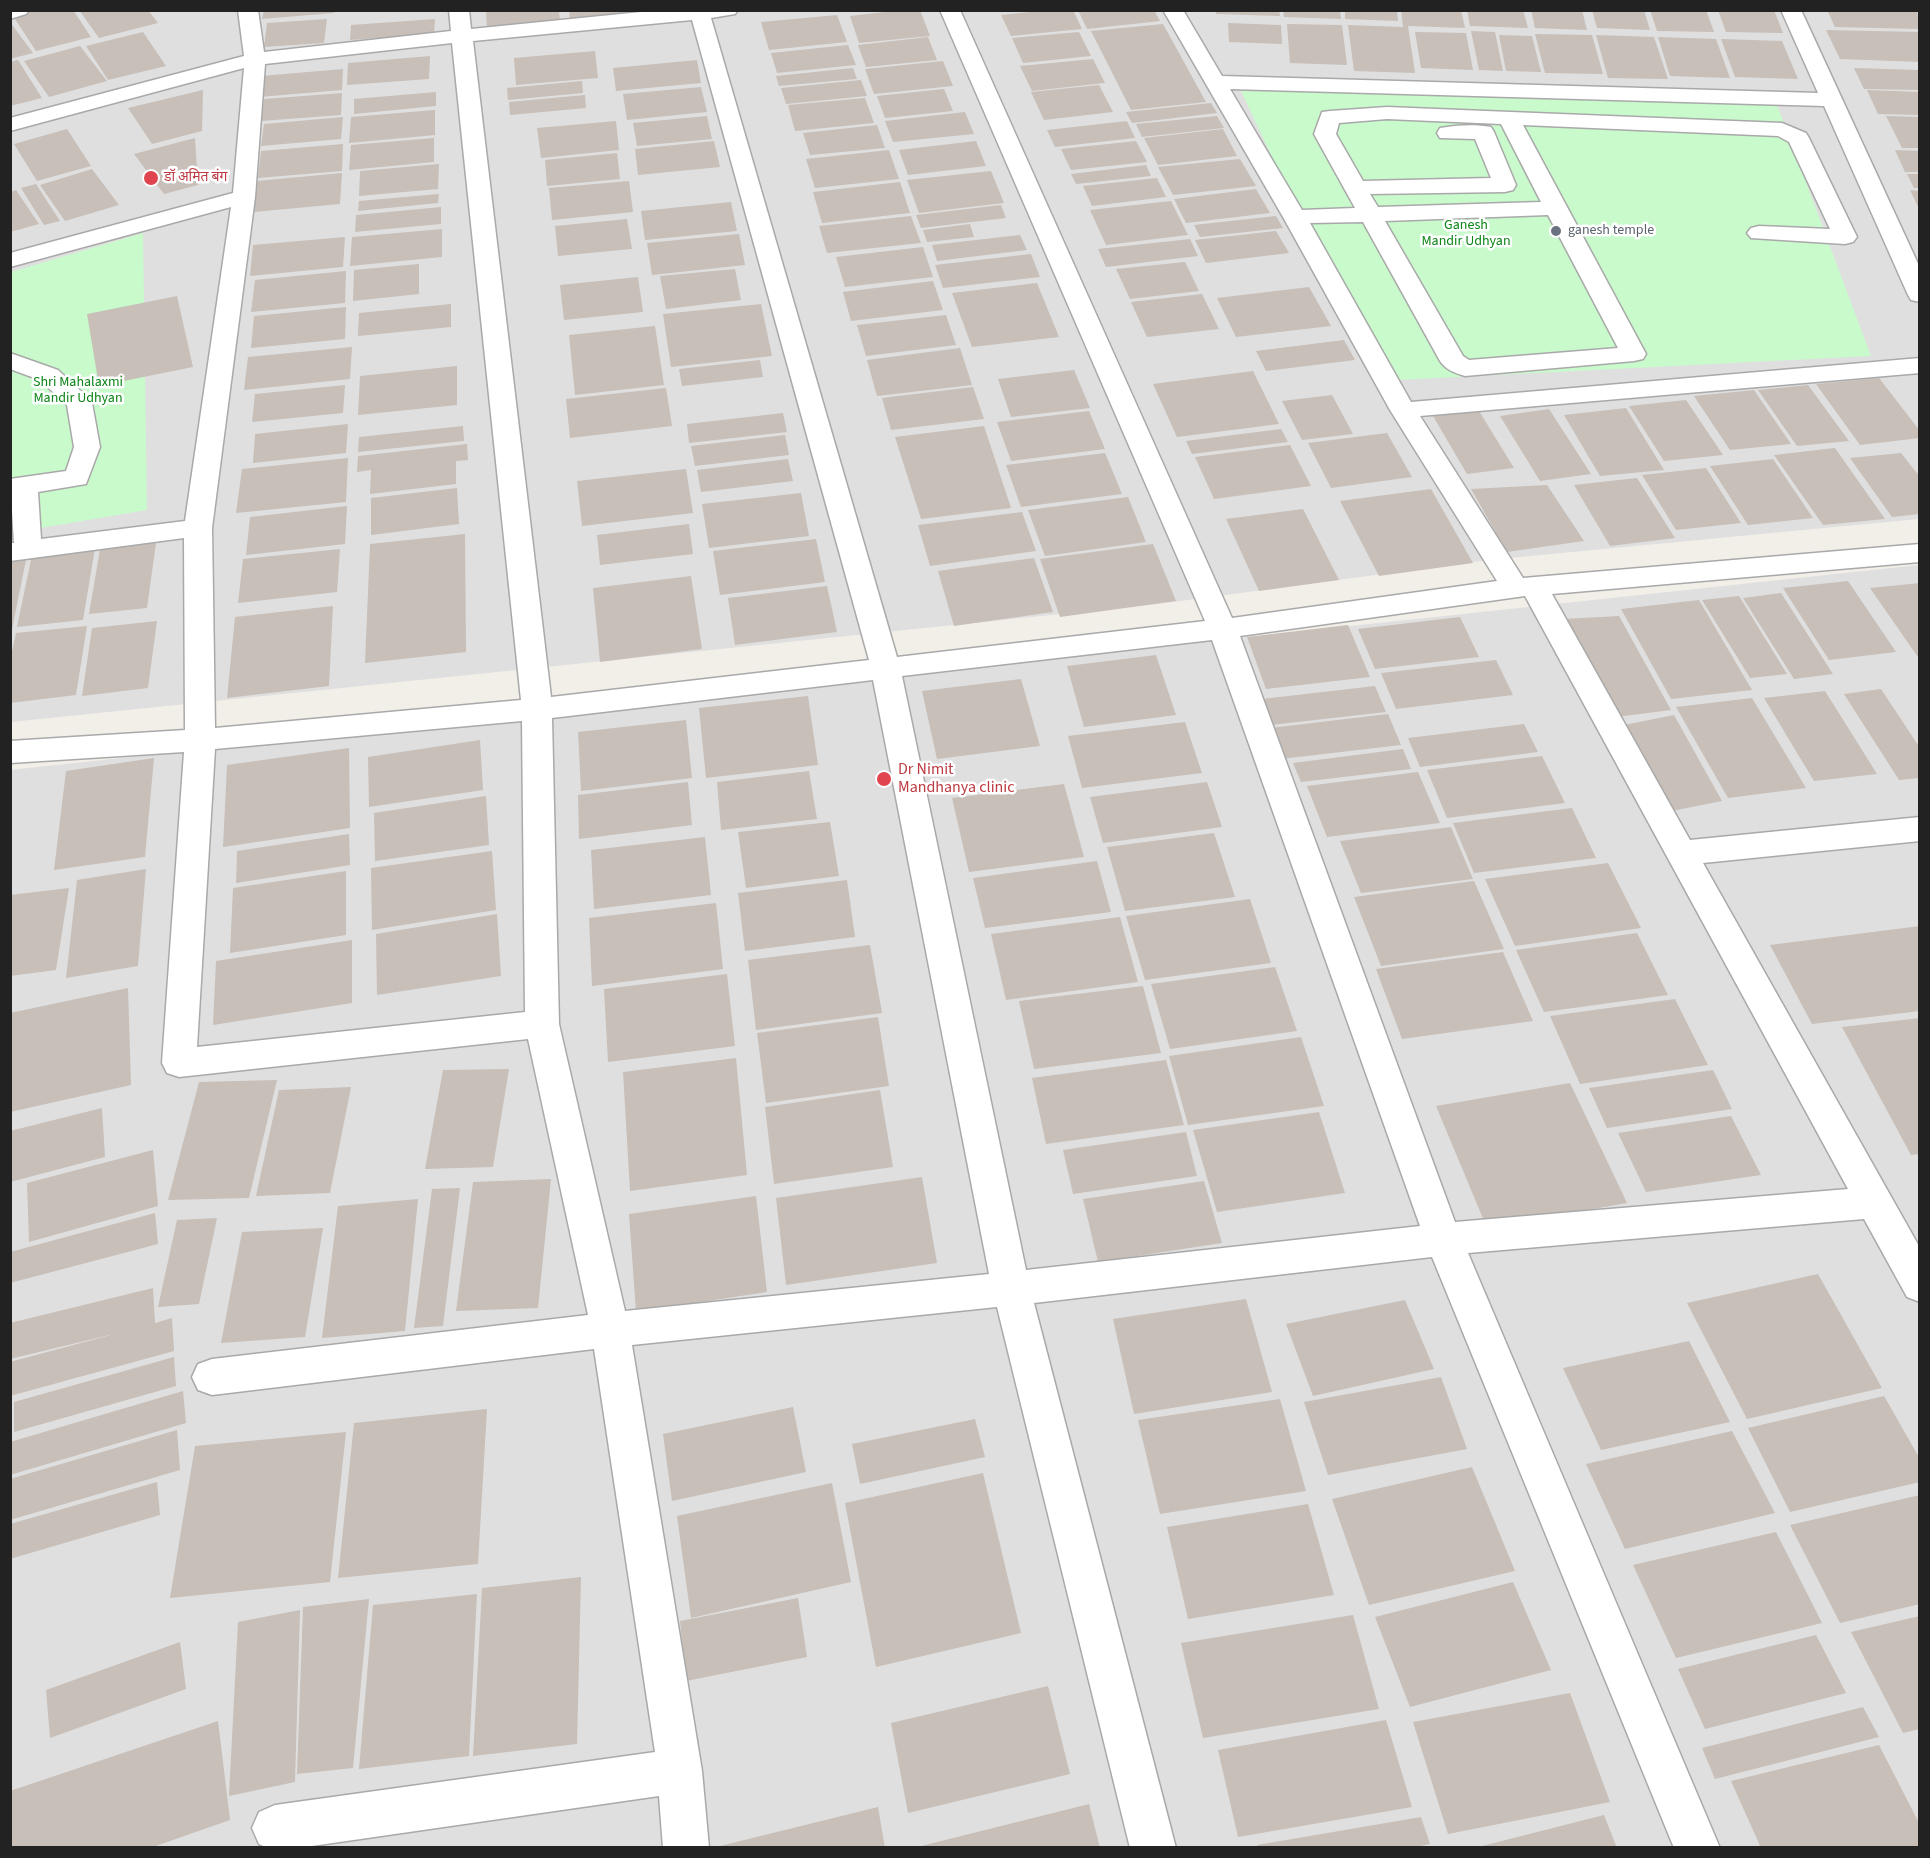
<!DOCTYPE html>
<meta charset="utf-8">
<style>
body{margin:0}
#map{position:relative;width:1930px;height:1858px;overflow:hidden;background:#f2efe9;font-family:"Source Sans 3",sans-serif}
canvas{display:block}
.frame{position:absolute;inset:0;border:12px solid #222;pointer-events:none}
</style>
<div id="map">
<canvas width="1930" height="1858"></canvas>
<div class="frame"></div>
</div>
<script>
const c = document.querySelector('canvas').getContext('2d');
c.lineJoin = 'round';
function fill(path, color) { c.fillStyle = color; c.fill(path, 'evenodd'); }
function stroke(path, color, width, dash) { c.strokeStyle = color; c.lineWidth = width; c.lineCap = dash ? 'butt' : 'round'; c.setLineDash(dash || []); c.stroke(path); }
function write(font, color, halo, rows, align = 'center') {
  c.font = font + ' "Source Sans 3","Noto Sans Devanagari",sans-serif'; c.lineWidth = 5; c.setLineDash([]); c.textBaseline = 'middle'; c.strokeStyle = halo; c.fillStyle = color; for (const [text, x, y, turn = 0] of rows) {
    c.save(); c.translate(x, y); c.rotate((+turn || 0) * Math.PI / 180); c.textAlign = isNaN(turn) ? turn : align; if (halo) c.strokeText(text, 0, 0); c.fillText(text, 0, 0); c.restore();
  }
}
const residential = new Path2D(`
 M11 11H1919V519L1488 560 1158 604 11 722Z
 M1919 565V1847H11L10 770Z`);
const park = new Path2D(`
 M1241 91 1773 94 1871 356 1377 381Z
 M143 233 147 510 11 533V272Z`);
const building = new Path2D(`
 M35 10H73L91 37 36 51 13 16Z
 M79 10H148L158 23 99 38Z
 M264 10H334V13L262 19Z
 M506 10H559L560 21 487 28 486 12Z
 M569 10H649V12L570 19Z
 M902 10H920L930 36 859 43 850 16Z
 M1050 10H1073L1082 29 1011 36 1001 15Z
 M1078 10H1154L1160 21 1087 29Z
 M1216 10H1279L1280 16 1216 14Z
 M1283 10H1340L1341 19 1284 17Z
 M1345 10H1397L1398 21 1345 19Z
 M1401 10H1461L1465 28 1408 26 1415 73 1354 71 1348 25 1403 27Z
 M1467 10H1523L1528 28 1470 26Z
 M1531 10H1582L1587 30 1535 28Z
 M1592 10H1644L1650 30 1597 28Z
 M1650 10H1706L1714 32 1657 31Z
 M1718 10H1774L1783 33 1726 32Z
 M1827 10H1917L1920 29 1835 27Z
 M837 15 847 42 769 50 761 22Z
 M327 19 324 43 264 47 267 23Z
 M435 19 434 34 350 40 351 25Z
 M10 22 33 53 10 59Z
 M1228 23 1281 25 1282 44 1229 42Z
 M1163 24 1206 102 1131 110 1091 31Z
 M1287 24 1342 25 1347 65 1290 63Z
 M1826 30 1920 32V62L1840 59Z
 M1471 31 1495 32 1503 71 1479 70Z
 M143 32 166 66 108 80 86 46Z
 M1079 32 1091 56 1023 63 1012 38Z
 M1415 32 1466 33 1473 70 1421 68Z
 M1535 34 1592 35 1603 74 1545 73Z
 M1499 35 1532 36 1541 72 1506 71Z
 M1596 35 1654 37 1668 79 1608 78Z
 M928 37 937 60 866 67 858 45Z
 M1658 37 1716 39 1730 78 1670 76Z
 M1721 39 1782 41 1798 79 1735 77Z
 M848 45 856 65 777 73 771 53Z
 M80 46 107 81 49 97 24 61Z
 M595 51 598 78 516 85 514 58Z
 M430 56 429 79 347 85 348 63Z
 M1093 59 1105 83 1032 91 1020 66Z
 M18 60 42 98 10 106V62Z
 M697 60 701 83 616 91 613 68Z
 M943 61 953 86 874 94 865 69Z
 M853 68 857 79 779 86 776 76Z
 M1854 68 1920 70V90L1864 89Z
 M343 69 342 90 259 97 261 76Z
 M861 80 867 96 786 104 781 88Z
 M582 81 583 93 508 100 507 88Z
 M1099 85 1113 112 1044 120 1031 92Z
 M701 87 707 112 627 120 623 94Z
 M944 89 953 111 885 118 877 96Z
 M203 90 202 131 152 144 128 108Z
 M1867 90 1920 92V115L1878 114Z
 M436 92V106L354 114V99Z
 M342 93 341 115 261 121 264 99Z
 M585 95 586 108 510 115 509 102Z
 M865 98 874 123 795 131 788 105Z
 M1211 103 1217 113 1132 123 1126 112Z
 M435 110V135L349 143 351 117Z
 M965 112 974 134 893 142 885 121Z
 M707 116 712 139 637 146 633 123Z
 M1217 116 1224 128 1142 137 1136 124Z
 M1886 116 1920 117V148H1902Z
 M343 117 341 139 261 146 264 124Z
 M616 121 619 150 541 158 537 128Z
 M1127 121 1135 138 1055 147 1047 130Z
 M877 125 885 148 810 155 803 133Z
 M67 129 91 166 37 181 14 144Z
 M1223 129 1237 156 1158 165 1144 138Z
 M195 138 198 185 164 194 134 154Z
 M434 138V162L349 170 351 145Z
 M714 141 720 167 638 175 635 149Z
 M976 141 986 166 908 175 899 150Z
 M1136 141 1147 162 1071 170 1061 149Z
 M343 144 342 171 258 178 261 151Z
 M889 150 899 179 815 188 806 159Z
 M1895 150 1920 151V172H1905Z
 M617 153 620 179 547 186 545 160Z
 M1240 159 1256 186 1173 195 1158 167Z
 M439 164 438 189 359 196 360 171Z
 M1146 165 1151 176 1076 184 1071 174Z
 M92 169 119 205 65 221 40 185Z
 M991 171 1004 203 919 213 907 180Z
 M342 173 340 204 254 212 257 181Z
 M1907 174H1920V188H1914Z
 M1157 178 1166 197 1092 206 1083 186Z
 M629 181 633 212 552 220 549 188Z
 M900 182 910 213 822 223 813 192Z
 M36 184 60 221 44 225 21 188Z
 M1256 189 1270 213 1186 223 1174 199Z
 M16 190 39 224 10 232V192Z
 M1910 190 1920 191V211Z
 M439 194 438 203 358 211 359 201Z
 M1171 201 1188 235 1106 245 1090 210Z
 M731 202 737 231 645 240 641 211Z
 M1001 205 1006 218 921 228 916 215Z
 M441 207V224L355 232 356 215Z
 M911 216 921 243 827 253 819 226Z
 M1276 216 1283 228 1200 237 1194 225Z
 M627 219 632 249 558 256 555 226Z
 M970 224 974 237 927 242 923 230Z
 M442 229V257L350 266 352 237Z
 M1276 231 1289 253 1206 263 1195 240Z
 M739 234 745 265 652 275 647 243Z
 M1020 235 1027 250 937 261 932 245Z
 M345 237 343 267 250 276 253 245Z
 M1190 239 1198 256 1106 267 1098 249Z
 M923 247 933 277 845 287 836 257Z
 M1031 254 1040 277 943 288 935 265Z
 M1185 262 1199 291 1130 299 1116 269Z
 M419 264V294L353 301 354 270Z
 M735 269 741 300 666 309 660 276Z
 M346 271 345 303 251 312 255 280Z
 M638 277 643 312 564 320 560 285Z
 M933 281 943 310 851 321 843 292Z
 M1037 283 1059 337 972 347 952 293Z
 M1309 287 1331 326 1236 337 1217 298Z
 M1202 294 1219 329 1147 337 1131 302Z
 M177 296 193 367 99 386 87 314Z
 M451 304V327L358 336 359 313Z
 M761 304 772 356 671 367 663 314Z
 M346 307 345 339 251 348 254 316Z
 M946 315 956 345 866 356 857 325Z
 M655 326 664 385 575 395 569 335Z
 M1344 340 1355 360 1266 371 1256 351Z
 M352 347 350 379 244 390 248 357Z
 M960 348 972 385 877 396 867 360Z
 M760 360 763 377 682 386 679 369Z
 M457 366V405L358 415 360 376Z
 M1074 370 1090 408 1011 417 998 379Z
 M1253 371 1279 424 1177 437 1153 384Z
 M1879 378 1920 431V438L1860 445 1816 384Z
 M345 385 343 413 252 422 255 394Z
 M1808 385 1849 441 1797 446 1758 390Z
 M973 387 984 419 891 430 882 398Z
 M666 388 672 426 570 438 566 399Z
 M1754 390 1791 444 1730 450 1694 396Z
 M1332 395 1353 434 1302 440 1282 401Z
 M1686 400 1723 455 1664 461 1629 406Z
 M1626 408 1664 470 1600 476 1564 415Z
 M1549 409 1591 474 1540 481 1500 416Z
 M1089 411 1105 449 1011 461 997 422Z
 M1479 411 1514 468 1467 474 1433 416Z
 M783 413 787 432 689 443 687 424Z
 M348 424 346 453 253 463 255 434Z
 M463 426 464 441 358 452 359 437Z
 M984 426 1011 508 921 519 895 437Z
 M1281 429 1288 442 1192 454 1186 441Z
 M1387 433 1412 477 1331 488 1308 443Z
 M785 435 789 455 695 466 691 446Z
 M467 444 468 460 456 461V484L370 494 371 470 357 472 358 456Z
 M1290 445 1311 486 1214 499 1195 457Z
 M1835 448 1885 519 1823 525 1774 455Z
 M1105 453 1122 494 1021 507 1006 465Z
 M1901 453 1920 477V514L1892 517 1850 458Z
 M348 458 346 502 236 513 242 469Z
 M788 459 793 481 701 492 697 470Z
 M1773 459 1813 518 1748 525 1710 466Z
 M1706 468 1741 523 1676 530 1642 475Z
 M686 469 693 513 582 526 577 481Z
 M1637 478 1675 538 1610 546 1574 485Z
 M1547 485 1584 541 1507 552 1471 489Z
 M457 488 459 524 371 535V498Z
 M1431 489 1473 563 1379 576 1340 501Z
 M801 493 809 536 709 548 702 504Z
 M1128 497 1146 542 1045 556 1028 510Z
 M347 506 345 544 246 555 250 517Z
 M1303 509 1339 580 1259 591 1226 519Z
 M1022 512 1036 551 930 566 918 525Z
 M689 524 693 554 600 565 597 535Z
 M465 534 466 652 365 663 370 544Z
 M816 539 825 582 720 595 713 551Z
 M156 543 147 608 89 614 100 549Z
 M1153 544 1176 601 1060 617 1040 559Z
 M95 548 83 620 17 627 32 555Z
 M340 549 337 592 238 603 243 559Z
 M27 555 12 629H10V557Z
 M1034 558 1053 612 954 626 938 571Z
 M691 576 702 649 600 662 593 588Z
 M1848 581 1896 652 1829 660 1783 588Z
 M1920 583V660L1870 588Z
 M827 586 837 632 735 645 728 598Z
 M1781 593 1833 674 1794 679 1743 598Z
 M1739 596 1787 674 1750 678 1702 600Z
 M1699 600 1752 690 1671 699 1621 609Z
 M333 606 329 686 227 698 235 617Z
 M1619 616 1671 710 1616 717 1564 619Z
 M1460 617 1479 657 1375 669 1358 629Z
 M157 621 148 688 82 696 92 628Z
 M1348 625 1370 677 1266 689 1247 637Z
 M87 626 76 695 10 703V661L16 633Z
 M1156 655 1176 715 1084 727 1067 666Z
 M1496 660 1513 695 1396 709 1381 673Z
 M1021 679 1040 746 937 759 922 691Z
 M1375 686 1386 712 1271 725 1262 699Z
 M1881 689 1920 748V778L1899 780 1844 694Z
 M1825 691 1877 774 1814 781 1764 698Z
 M808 696 818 765 706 778 699 708Z
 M1752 698 1806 788 1728 798 1676 707Z
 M1388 714 1401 745 1281 759 1270 728Z
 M1674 715 1722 801 1667 812 1624 725Z
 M686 720 692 778 581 791 578 732Z
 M1185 722 1202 773 1082 788 1068 736Z
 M1524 724 1538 752 1420 767 1408 738Z
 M480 740 483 790 369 807 368 757Z
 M349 748 350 828 223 847 227 765Z
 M1403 749 1411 769 1301 782 1293 763Z
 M1542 756 1565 803 1447 818 1427 770Z
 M154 758 145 857 54 870 66 771Z
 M809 771 817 819 721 830 717 782Z
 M1418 772 1440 823 1327 837 1307 786Z
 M688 782 692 825 579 839 578 795Z
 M1207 782 1222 827 1103 843 1090 797Z
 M1064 784 1084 857 969 872 952 798Z
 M486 796 489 845 375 861 374 813Z
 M1572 808 1596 858 1474 873 1453 823Z
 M830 822 839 876 746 888 738 832Z
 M1451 827 1473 879 1361 893 1340 841Z
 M1214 833 1235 897 1125 911 1107 847Z
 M349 834 350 865 236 883 237 851Z
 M705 837 711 895 594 909 591 850Z
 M492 851 496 910 372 930 371 868Z
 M1097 861 1111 912 985 928 973 878Z
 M1608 863 1641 928 1515 946 1485 879Z
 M146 869 138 966 66 978 77 880Z
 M346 871V935L230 953 233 888Z
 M847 880 855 937 745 951 738 893Z
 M1474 881 1504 949 1381 966 1354 897Z
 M69 888 56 970 10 976V895Z
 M1250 899 1271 963 1145 980 1126 916Z
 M716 903 723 969 592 986 589 918Z
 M497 914 501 976 377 995 376 934Z
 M1120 917 1138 982 1006 1000 991 934Z
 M1920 926V1011L1812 1024 1770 945Z
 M1637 933 1668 995 1544 1012 1516 950Z
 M352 940V1003L213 1025 216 961Z
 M870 945 882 1013 756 1030 748 960Z
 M1503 952 1533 1021 1402 1039 1376 969Z
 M1275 967 1297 1031 1170 1049 1151 984Z
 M727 974 735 1046 608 1062 604 989Z
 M1143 986 1161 1053 1034 1069 1019 1001Z
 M128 988 131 1085 10 1112V1013Z
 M1675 999 1708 1065 1580 1084 1550 1016Z
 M878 1017 889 1086 766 1103 757 1033Z
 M1920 1018V1154L1911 1155 1842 1027Z
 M1301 1037 1324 1106 1188 1125 1169 1056Z
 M736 1058 747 1175 630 1191 623 1072Z
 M1166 1060 1184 1125 1046 1144 1032 1078Z
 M509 1069 493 1167 425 1169 443 1070Z
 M1713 1070 1732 1109 1607 1128 1589 1088Z
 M277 1080 249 1198 168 1200 199 1082Z
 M1570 1083 1627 1203 1487 1228 1436 1106Z
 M351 1087 330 1193 256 1196 279 1090Z
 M880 1090 893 1167 774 1184 765 1107Z
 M102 1108 105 1157 10 1182V1131Z
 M1319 1112 1345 1193 1217 1212 1193 1130Z
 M1731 1116 1761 1175 1646 1192 1618 1133Z
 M1186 1132 1197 1176 1073 1194 1063 1150Z
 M153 1150 158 1206 29 1242 27 1183Z
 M922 1177 937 1263 786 1285 776 1198Z
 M551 1179 538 1308 456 1311 473 1182Z
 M1204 1181 1222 1243 1098 1262 1083 1199Z
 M460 1188 443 1326 414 1328 432 1189Z
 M756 1196 767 1292 636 1312 629 1214Z
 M418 1199 405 1331 322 1338 338 1206Z
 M155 1213 158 1244 10 1283V1252Z
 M217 1218 199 1304 158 1307 177 1220Z
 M323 1228 305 1337 221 1343 242 1232Z
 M1818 1274 1882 1388 1747 1419 1687 1303Z
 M153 1288 155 1323 172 1318 174 1351 10 1396V1362L118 1333 10 1359V1323Z
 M1246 1299 1272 1392 1134 1414 1113 1319Z
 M1405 1300 1434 1369 1313 1396 1286 1324Z
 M1689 1341 1730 1422 1601 1450 1563 1368Z
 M174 1357 176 1386 14 1432V1402Z
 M1441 1377 1467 1449 1328 1475 1304 1402Z
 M183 1391 186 1423 10 1475V1442Z
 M1884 1396 1920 1459V1482L1790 1512 1748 1428Z
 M1280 1399 1306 1491 1160 1514 1138 1420Z
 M793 1407 806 1472 672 1501 663 1434Z
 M487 1409 478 1564 338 1578 354 1423Z
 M975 1419 985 1457 860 1484 852 1444Z
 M177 1430 180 1470 10 1520V1479Z
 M1732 1431 1775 1513 1625 1549 1586 1464Z
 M346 1432 330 1582 170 1598 195 1446Z
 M1472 1467 1515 1571 1369 1605 1332 1499Z
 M983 1473 1021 1633 876 1667 845 1503Z
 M157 1482 160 1515 10 1559V1524Z
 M832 1483 851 1582 691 1618 677 1516Z
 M1920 1495V1604L1840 1623 1790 1525Z
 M1308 1504 1334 1595 1188 1619 1167 1527Z
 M1776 1532 1822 1623 1676 1658 1633 1565Z
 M581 1577 577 1744 473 1756 482 1588Z
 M1513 1582 1551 1670 1410 1707 1375 1617Z
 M477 1594 469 1756 359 1769 373 1605Z
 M798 1598 807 1657 686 1681 680 1621Z
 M369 1599 353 1768 297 1774 303 1607Z
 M300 1610 295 1782 229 1796 238 1622Z
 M1353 1615 1379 1709 1203 1738 1181 1643Z
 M1920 1616V1729L1903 1733 1851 1632Z
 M1816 1635 1846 1693 1705 1729 1678 1669Z
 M180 1642 186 1689 50 1738 46 1690Z
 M1048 1686 1070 1774 908 1813 891 1723Z
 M1570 1693 1610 1802 1448 1834 1413 1722Z
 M1863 1707 1879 1737 1715 1779 1702 1748Z
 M1386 1720 1412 1807 1238 1837 1218 1750Z
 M218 1721 230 1820 150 1848H12L10 1791Z
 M1879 1745 1920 1825V1848H1761L1731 1781Z
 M1089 1804 1100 1848H917V1847Z
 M878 1807 885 1848H716V1847Z
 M1604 1815 1617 1848H1478V1847Z
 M1421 1817 1430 1844 1412 1848H1258L1257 1845Z`);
const minor = new Path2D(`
 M10 10H29L26 14 10 19Z
 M238 10H258L264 52 451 31 449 10H469L471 29 661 10H738L735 14 711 18 897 657 1205 621 940 10H960L1232 618 1497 581 1390 410 1283 217 1163 10H1183L1222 76 1818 93 1781 10H1801L1920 268V302L1911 300 1908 295 1824 106 1230 89 1302 210 1355 208 1314 134 1322 112 1330 111 1387 107 1782 123 1806 133 1809 138 1857 237 1853 242 1845 244 1751 238 1747 233 1751 228 1759 226 1830 229 1789 142 1778 136 1523 125 1646 354 1643 359 1634 361 1465 376C1455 373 1446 370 1440 361L1363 222 1310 223 1411 402 1920 358V373L1420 416 1523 578 1920 544V562L1552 594 1690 840 1920 817V841L1703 863 1920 1248V1302L1907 1297 1864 1219 1468 1253 1720 1848H1674L1432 1257 1034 1303 1176 1848H1130L997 1307 632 1345 702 1771 709 1848H663L659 1796 298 1848H267L259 1844 252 1828 259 1812 275 1805 655 1752 594 1349 212 1395 198 1390 192 1377 198 1364 212 1359 588 1315 528 1039 179 1077 167 1073 162 1063 184 752 10 763V741L185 730 184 538 10 561V543H14L10 479 66 471 74 447 67 405 40 380 10 369V353L58 370 88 398 92 403 100 447 86 484 38 492 41 539 185 521 231 207 10 267V253L233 193 244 68 10 131V118L244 56ZM692 20 869 660 551 697 473 41ZM452 43 521 700 215 728 212 528 255 197 265 64ZM1387 119 1501 124 1541 202 1378 207 1370 194 1505 192 1513 190 1516 185 1494 132 1491 127C1476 124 1455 125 1440 128L1437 133 1440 138 1475 139 1491 178 1363 181 1336 134 1339 123ZM1548 215 1618 348 1469 360 1463 356 1385 221ZM1525 596 1848 1189 1455 1222 1240 636ZM1212 640 1420 1226 1026 1270 902 676ZM873 680 989 1274 625 1311 559 1024 552 718ZM522 721 525 1012 197 1047 215 749Z`);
const markers = [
 [151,178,8,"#e0444e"],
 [1556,231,6,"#6b7280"],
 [884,779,8,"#e0444e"]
];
const farHealthnames = [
 ["डॉ अमित बंग",164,178]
];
const farParknames = [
 ["Ganesh",1466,226],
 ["Mandir Udhyan",1466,242],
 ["Shri Mahalaxmi",78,383],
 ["Mandir Udhyan",78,399]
];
const farWorshipnames = [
 ["ganesh temple",1568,231]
];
const healthNames = [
 ["Dr Nimit",898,770],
 ["Mandhanya clinic",898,788]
];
fill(residential, '#e0dfdf');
fill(park, '#c8facc');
fill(building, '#c7bfb8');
stroke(minor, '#a9a9a9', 3);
fill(minor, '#fff');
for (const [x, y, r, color] of markers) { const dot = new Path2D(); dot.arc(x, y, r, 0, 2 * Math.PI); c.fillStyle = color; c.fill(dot); stroke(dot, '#fff', 2); }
write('14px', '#be3a42', '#fff', farHealthnames, 'left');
write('14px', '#0c8416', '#fff', farParknames);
write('14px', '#5b616d', '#fff', farWorshipnames, 'left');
write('16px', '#be3a42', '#fff', healthNames, 'left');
</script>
